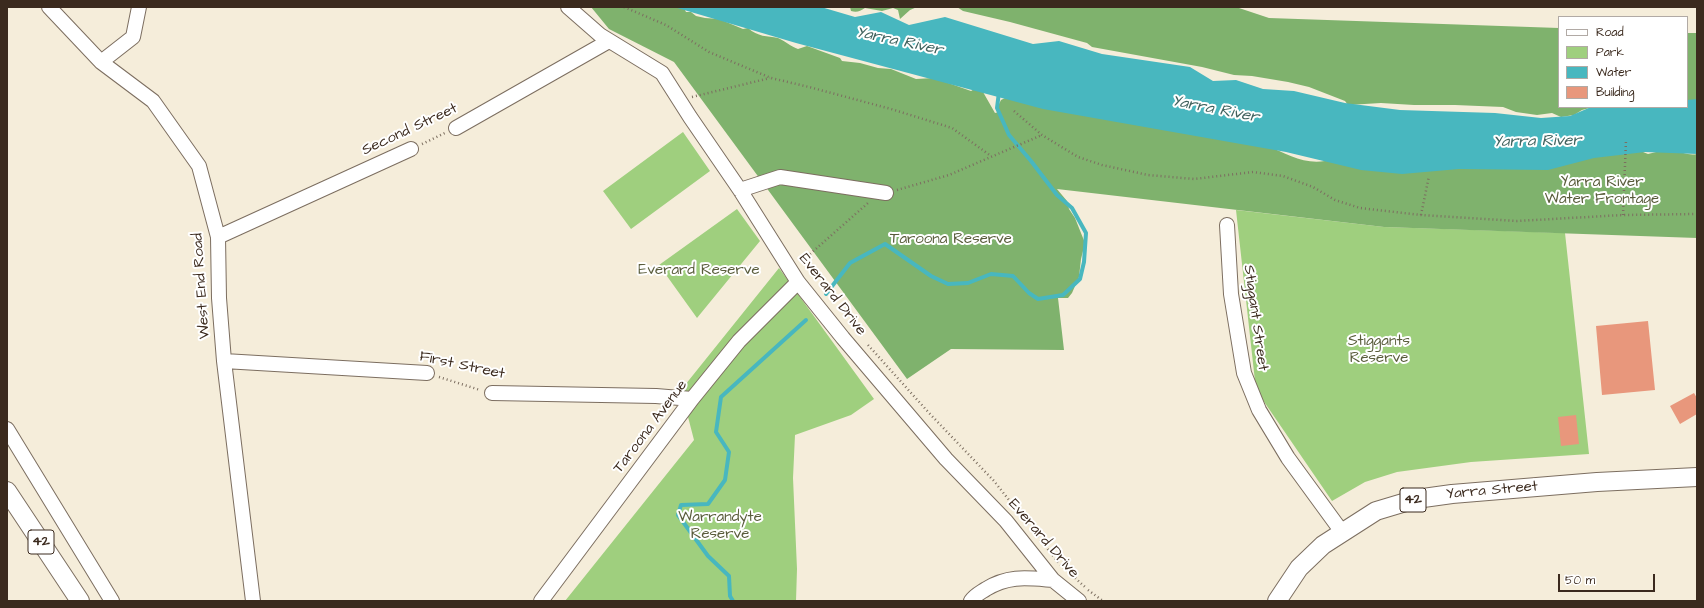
<!DOCTYPE html>
<style>
body{margin:0}
#map{position:relative;width:1704px;height:608px;overflow:hidden;background:#f5edda;font-family:"Architects Daughter",sans-serif}
canvas{display:block}
.frame{position:absolute;inset:0;border:8px solid #3b2a1e;pointer-events:none}
.legend{position:absolute;left:1558px;top:16px;width:130px;height:92px;box-sizing:border-box;background:#fff;border:1px solid #b1aaa5;margin:0;padding:5px 7px;list-style:none;font-size:12px;color:#3b2a1e}
.legend li{display:flex;align-items:center;gap:8px;height:20px}
.legend b{width:20px;border:1px solid #b1aaa5}
.scale{position:absolute;left:1558px;top:574px;width:97px;height:18px;box-sizing:border-box;border:2px solid #3b2a1e;border-top:0;padding-left:5px;font-size:12px;line-height:14px;white-space:nowrap;color:#3b2a1e;-webkit-text-stroke:3px #fff;paint-order:stroke}
</style>
<div id="map">
<canvas width="1704" height="608"></canvas>
<div class="frame"></div>
<ul class="legend">
<li><b style="height:5px;background:#fff"></b>Road</li>
<li><b style="height:11px;background:#9fcf7e"></b>Park</li>
<li><b style="height:11px;background:#48b7bf"></b>Water</li>
<li><b style="height:11px;background:#e8977c"></b>Building</li>
</ul>
<div class="scale">50 m</div>
</div>
<script>
const c = document.querySelector('canvas').getContext('2d');
c.lineJoin = 'round';
function fill(path, color) { c.fillStyle = color; c.fill(path, 'evenodd'); }
function stroke(path, color, width, dash) { c.strokeStyle = color; c.lineWidth = width; c.lineCap = dash ? 'butt' : 'round'; c.setLineDash(dash || []); c.stroke(path); }
function write(font, color, halo, rows, align = 'center') {
  c.font = font + ' "Architects Daughter",sans-serif'; c.lineWidth = 4; c.setLineDash([]); c.textBaseline = 'middle'; c.strokeStyle = halo; c.fillStyle = color; for (const [text, x, y, turn = 0] of rows) {
    c.save(); c.translate(x, y); c.rotate((+turn || 0) * Math.PI / 180); c.textAlign = isNaN(turn) ? turn : align; if (halo) c.strokeText(text, 0, 0); c.fillText(text, 0, 0); c.restore();
  }
}
const green = new Path2D(`
 M683 132 710 171 631 229 603 191Z
 M737 209 760 241 697 318 659 265Z
 M1236 210 1384 227 1565 233 1589 454 1471 462 1397 472 1365 482 1332 501 1256 390Z
 M779 268 874 399 851 415 795 435 793 478 797 569 796 601H565L694 440 681 390Z`);
const forest = new Path2D(`
 M591 7 684 8 686 12H691L696 16 705 18 719 19 743 29 748 28C758 37 767 36 778 38 783 40 792 47 798 49L807 46 840 58 842 61 860 63 878 68 891 69 916 79 934 78 971 91 976 88 983 92 995 113 999 112V104L1001 100 1005 98 1267 146C1286 153 1304 165 1325 161L1516 165C1531 169 1537 172 1552 164L1638 150 1648 154C1657 152 1665 149 1674 151 1682 152 1689 156 1697 154V238L1384 227 1057 189 1067 201 1069 209 1075 218 1085 243 1081 259 1079 277 1072 293 1068 298H1058L1064 350 951 349 907 379 674 62 609 29Z
 M850 7H917L910 10 900 19 898 10 893 8 882 11 865 8C860 11 857 13 851 11Z
 M957 7H1236L1269 18 1559 28V107H1593L1582 110 1574 115 1561 117 1552 113 1537 115 1516 112 1503 107 1455 105H1414L1381 103 1348 105 1345 101 1309 87 1288 82 1252 76 1234 75 1202 67 1092 47 1087 43 1010 22 963 11Z
 M1687 33H1697V111L1687 107Z`);
const water = new Path2D(`
 M674 7H821L855 17 881 12 909 25 945 17 1033 44 1059 41 1102 54 1190 67 1213 81 1236 80 1263 89 1294 91 1345 103 1400 110 1495 113 1541 118 1570 116 1591 107H1687V100L1697 99V154L1645 152 1594 158 1548 170 1459 169 1402 174 1361 170 1286 152 1043 109 796 43Z`);
const stream = new Path2D(`
 M826 294 850 263 885 244 931 276 948 284 968 283 991 274 1013 276 1029 293 1038 299 1063 295 1080 279 1084 262 1086 233 1072 208 1057 195 1031 161 1009 135 997 108 999 92
 M733 601 730 596 729 576 708 556 678 515 681 505 708 504 725 480 729 452 716 432 721 397 806 320`);
const building = new Path2D(`
 M1648 321 1655 390 1602 395 1596 326Z
 M1694 393 1697 398V414L1680 424 1670 406Z
 M1576 415 1579 444 1561 446 1558 417Z`);
const path = new Path2D(`
 M624 7 666 25 709 52 771 78 809 87 891 109 952 128 991 156
 M692 97 770 78
 M1014 111 1042 135 1078 157 1102 165 1148 175 1194 179 1253 172 1283 176 1313 187 1335 200 1360 208 1421 215 1517 221 1623 215 1697 214
 M422 144 445 133
 M897 190 949 175 1042 135
 M1421 215 1429 176
 M1623 215 1626 140
 M801 262 868 203
 M868 345 930 414 994 481 1058 562 1085 587
 M439 377 480 390
 M1088 590 1103 601`);
const minor = new Path2D(`
 M49 7 101 62 153 101 199 166 218 237 219 298 224 361 253 601
 M568 7 600 35 662 73 690 117 740 190 798 282 843 338 946 459 1006 521 1053 580 1079 601
 M101 62 133 37 139 7
 M456 128 609 41
 M740 190 780 177 886 193
 M1227 225 1231 294 1244 373 1259 410 1288 458 1342 532
 M218 237 411 149
 M224 361 427 373
 M492 393 656 396 692 399
 M7 429 112 601
 M541 601 692 399 739 341 798 282
 M971 601C975 595 980 593 986 589 1009 575 1027 578 1053 580`);
const major = new Path2D(`
 M7 491 80 601
 M1277 601 1299 568 1323 545 1376 511 1416 499 1452 494 1597 482 1697 477`);
const shields = [
 [1413,500,26],
 [41,542,26]
];
const shieldNames = [
 ["42",1413,500],
 ["42",41,542]
];
const streetNames = [
 ["Second Street",410,130,-25],
 ["West End Road",202,286,-94],
 ["Everard Drive",832,295,52],
 ["Stiggant Street",1255,318,82],
 ["First Street",462,366,12],
 ["Taroona Avenue",651,427,-53],
 ["Yarra Street",1492,491,-5],
 ["Everard Drive",1043,539,49]
];
const parkNames = [
 ["Yarra River",1602,183],
 ["Water Frontage",1602,200],
 ["Taroona Reserve",951,240],
 ["Everard Reserve",699,271],
 ["Stiggants",1379,342],
 ["Reserve",1379,359],
 ["Warrandyte",720,518],
 ["Reserve",720,535]
];
const waterNames = [
 ["Yarra River",899,42,12],
 ["Yarra River",1215,110,11],
 ["Yarra River",1537,142,-1]
];
fill(green, '#9fcf7e');
fill(forest, '#7fb26d');
fill(water, '#48b7bf');
stroke(stream, '#48b7bf', 4);
fill(building, '#e8977c');
stroke(minor, '#7c6e60', 16);
stroke(major, '#7c6e60', 20);
stroke(path, '#7c6e60', 2.5, [1, 3]);
stroke(minor, '#fff', 14);
stroke(major, '#fff', 18);
for (const [x, y, w] of shields) { const box = new Path2D(); box.roundRect(x - w / 2, y - 12, w, 24, 3); c.fillStyle = '#fff'; c.fill(box); stroke(box, '#3b2a1e', 1); }
write('bold 14px', '#3b2a1e', null, shieldNames);
write('15px', '#3b2a1e', '#fff', streetNames);
write('15px', '#595c3b', '#fff', parkNames);
write('italic 16px', '#40625e', '#fff', waterNames);
</script>
